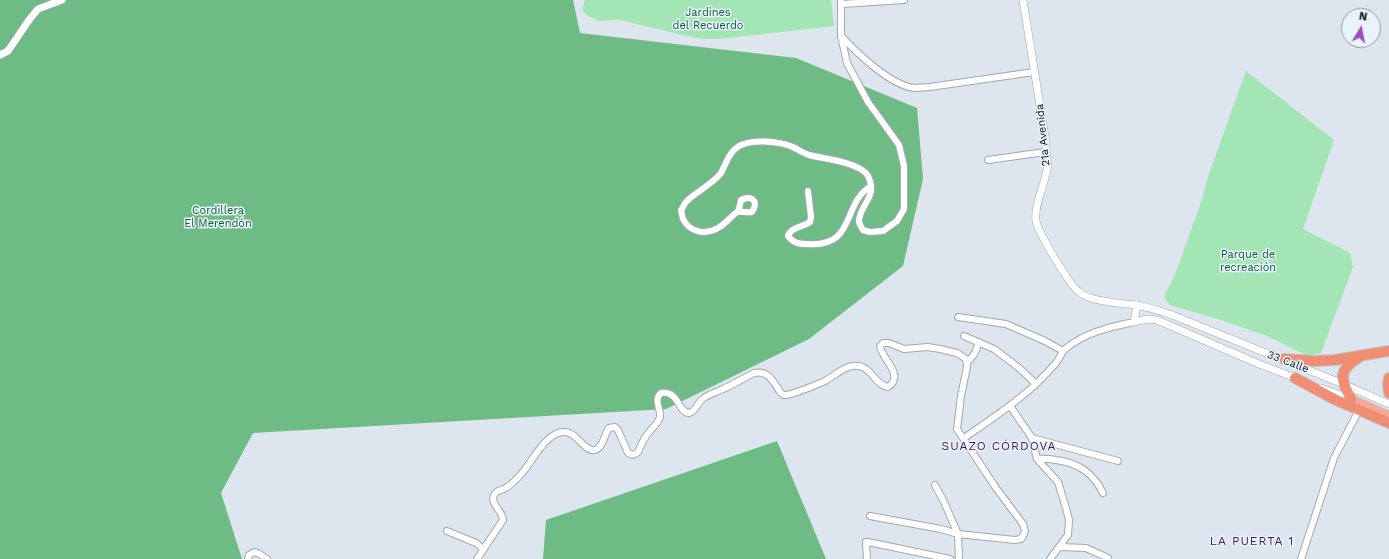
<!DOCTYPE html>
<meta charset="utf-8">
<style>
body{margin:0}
#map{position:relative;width:1389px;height:559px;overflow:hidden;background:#dde5ee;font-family:"Work Sans",sans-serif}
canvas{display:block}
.north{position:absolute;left:1341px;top:8px;width:40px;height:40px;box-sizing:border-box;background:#eaf2fb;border:1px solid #959ba1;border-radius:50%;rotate:10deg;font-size:11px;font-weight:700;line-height:16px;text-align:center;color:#16181b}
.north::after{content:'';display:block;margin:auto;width:14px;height:18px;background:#994dbf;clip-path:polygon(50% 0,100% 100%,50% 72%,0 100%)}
</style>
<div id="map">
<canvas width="1389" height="559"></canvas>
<div class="north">N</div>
</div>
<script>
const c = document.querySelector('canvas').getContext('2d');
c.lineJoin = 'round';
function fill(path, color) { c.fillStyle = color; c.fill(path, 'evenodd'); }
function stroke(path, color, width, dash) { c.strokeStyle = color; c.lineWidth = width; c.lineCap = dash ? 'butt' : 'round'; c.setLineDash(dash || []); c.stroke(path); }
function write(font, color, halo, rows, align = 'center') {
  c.font = font + ' "Work Sans",sans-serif'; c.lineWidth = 3; c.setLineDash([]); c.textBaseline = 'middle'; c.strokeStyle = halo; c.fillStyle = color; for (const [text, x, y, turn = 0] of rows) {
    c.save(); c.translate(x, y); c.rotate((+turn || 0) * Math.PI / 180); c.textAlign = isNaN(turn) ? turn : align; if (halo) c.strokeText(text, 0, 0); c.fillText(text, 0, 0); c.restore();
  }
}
const green = new Path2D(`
 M585 0H831L834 26 719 39H704L692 37 620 20 599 21 588 16 582 10Z
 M1246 71 1334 140 1303 229 1350 253 1353 267 1321 353 1308 356 1267 336 1221 320 1170 305 1165 299V294L1174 277 1200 205 1209 174Z`);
const forest = new Path2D(`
 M0 0H573L580 33 796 58 917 108 923 179 903 266 809 339 666 409 253 433 221 493 242 559H0Z
 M777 441 826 559H543L546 520Z`);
const minor = new Path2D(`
 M842 4 904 0
 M841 36C857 53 890 85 914 88 919 88 925 87 930 87L1034 72
 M988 160 1045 152
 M808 191 811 217 810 222C803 227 791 227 788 236 793 243 799 244 807 244 857 248 841 204 871 186
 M741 211 739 209 741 200C752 195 759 201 752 212 747 213 742 211 737 212 731 217 725 224 718 228 706 235 690 233 683 219 682 217 682 213 681 210 683 208 684 204 686 202 694 193 713 184 721 173 726 164 729 152 739 146 752 139 777 141 790 146 797 148 802 153 809 155 824 159 860 162 868 176 879 197 858 206 859 222 860 225 861 227 863 230L870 232 883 231 897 221 904 209V166L899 145 868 102 847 63 841 36V0
 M958 317 1006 324 1045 341 1063 351
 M964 336 994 349 1018 367 1036 384
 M967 363 975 353 979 342
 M1010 406 1032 438 1037 459 1058 482 1066 508 1069 520 1068 535 1050 559
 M964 438C989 421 1013 405 1035 385 1042 378 1049 371 1056 363 1059 359 1061 354 1064 350 1083 333 1110 327 1134 322
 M1032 438 1118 461
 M1037 459C1044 458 1050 459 1056 460 1079 463 1093 473 1103 493
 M935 485 944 502 958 534 959 559
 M447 531 476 543 483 549
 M1060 547 1086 548 1108 558
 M248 559 249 555 254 552 258 553 267 559
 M477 559 503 520C503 511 490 505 494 495 496 491 500 490 504 489 511 485 517 479 522 473 533 461 546 431 565 432 577 432 585 453 595 450 604 447 604 434 609 428L615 427 618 430 628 453 632 455 635 454 638 452C641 445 644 438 649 432 653 427 658 424 660 417 661 408 653 400 661 393 679 390 678 413 689 413 696 412 698 401 704 398 709 394 717 392 723 389 734 384 744 378 754 373 769 370 773 382 781 393 783 395 783 395 786 395 794 394 818 384 825 381 834 376 842 368 852 366 872 363 874 386 888 387 906 375 880 357 880 346L883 343H889L904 349 928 347 940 349 957 353 966 359 967 367 961 396 957 429 996 488 1023 524 1025 531 1023 536 1021 539 1015 540 958 534 941 529 870 516
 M867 559 866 544V542H868L950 559
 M1301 559 1334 458 1359 410`);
const tertiary = new Path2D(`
 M1023 0 1046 143C1045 152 1049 162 1047 170 1044 186 1034 205 1036 221 1038 232 1069 284 1078 291 1081 294 1087 297 1091 298 1106 303 1121 303 1136 305 1149 307 1160 311 1172 315L1343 384 1389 404
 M0 55 8 51 29 20 38 9 62 0
 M1137 305 1134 322 1147 319 1157 320 1259 364 1298 379
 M1321 388 1351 399`);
const primary = new Path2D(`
 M1351 399 1389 416`);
const trunk = new Path2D(`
 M1284 359 1315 361 1335 360 1389 351
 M1295 378 1334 399 1389 423
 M1389 378 1388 385 1389 393
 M1351 399C1341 380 1337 371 1358 358`);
const parkNames = [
 ["Jardines",708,13],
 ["del Recuerdo",708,26],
 ["Cordillera",218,211],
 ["El Merendón",218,224],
 ["Parque de",1248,255],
 ["recreación",1248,268]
];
const streetNames = [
 ["21a Avenida",1043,135,-96],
 ["33 Calle",1288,362,21]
];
const neighbourhoodNames = [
 ["SUAZO CÓRDOVA",999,446],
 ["LA PUERTA 1",1252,541]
];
fill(green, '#a3e5b4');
fill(forest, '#6fbb85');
stroke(minor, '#a1a8b1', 8);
stroke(tertiary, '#a1a8b1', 8);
stroke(primary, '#c2c3c4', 10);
stroke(trunk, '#c2c3c4', 12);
stroke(minor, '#fff', 6);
stroke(tertiary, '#fff', 7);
stroke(primary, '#f4aa97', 9);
stroke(trunk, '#f08e74', 10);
write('11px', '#04612f', '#eaf2fb', parkNames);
write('11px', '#16181b', '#eaf2fb', streetNames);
c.letterSpacing = '1px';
write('12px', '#3f1b51', '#eaf2fb', neighbourhoodNames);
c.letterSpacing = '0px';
</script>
